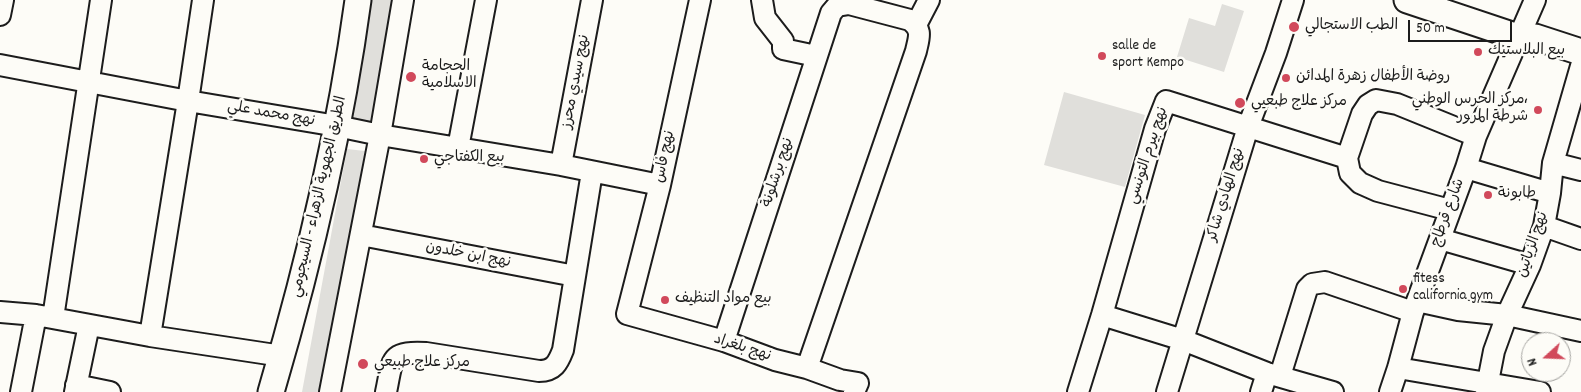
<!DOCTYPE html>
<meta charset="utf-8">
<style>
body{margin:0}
#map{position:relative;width:1581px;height:392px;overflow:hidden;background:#fdfcf7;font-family:Dekko,sans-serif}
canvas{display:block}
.north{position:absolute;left:1521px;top:332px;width:50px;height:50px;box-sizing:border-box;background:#fdfcf7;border:1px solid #a3a29f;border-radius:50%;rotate:250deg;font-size:14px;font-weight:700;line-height:20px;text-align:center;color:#1c1c1c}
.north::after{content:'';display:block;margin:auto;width:18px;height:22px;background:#d1495b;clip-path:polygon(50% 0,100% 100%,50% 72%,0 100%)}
.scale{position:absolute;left:1408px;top:20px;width:104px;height:22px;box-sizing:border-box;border:2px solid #1c1c1c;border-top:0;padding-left:6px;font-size:15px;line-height:18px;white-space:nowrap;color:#1c1c1c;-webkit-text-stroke:4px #fdfcf7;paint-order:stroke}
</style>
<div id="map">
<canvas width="1581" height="392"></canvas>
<div class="north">N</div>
<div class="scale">50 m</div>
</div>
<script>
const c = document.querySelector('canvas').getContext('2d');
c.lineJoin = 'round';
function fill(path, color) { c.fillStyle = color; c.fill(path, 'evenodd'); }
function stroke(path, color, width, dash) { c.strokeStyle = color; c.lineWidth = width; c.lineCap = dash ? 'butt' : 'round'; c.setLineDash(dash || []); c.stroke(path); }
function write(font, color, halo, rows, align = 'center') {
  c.font = font + ' Dekko,"Playpen Sans Arabic",sans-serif'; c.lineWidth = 5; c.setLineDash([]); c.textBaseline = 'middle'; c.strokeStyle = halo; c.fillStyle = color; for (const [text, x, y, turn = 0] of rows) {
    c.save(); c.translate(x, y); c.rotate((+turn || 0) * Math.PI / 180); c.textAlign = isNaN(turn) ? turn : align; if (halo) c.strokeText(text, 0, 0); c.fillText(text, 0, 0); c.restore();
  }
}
const green = new Path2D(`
 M368 0H394L374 123 352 117Z
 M1222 4 1244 11 1224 72 1177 57 1189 18 1215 26Z
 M1064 92 1145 115 1125 187 1044 165Z
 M347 149 365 151 320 392H302Z`);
const minor = new Path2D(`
 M700 0 660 185 627 314 724 341 775 360 807 368 840 380 858 383 854 392
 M762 0 765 18 783 41V49L816 56
 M0 15 3 0
 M916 25 929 0
 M0 65 188 101 337 126 380 135 561 165 660 185
 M458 148 486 0
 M1553 163 1581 170
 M561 165 592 0
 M1466 168 1550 193
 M1450 210 1378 191 1360 183 1350 173 1347 158 1362 114 1368 105 1376 100 1397 104 1476 136
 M1544 226 1581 239
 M361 235 575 276
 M1440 239 1530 265
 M1417 301 1458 310 1507 315 1581 331
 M0 312 36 315 150 336 282 356
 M1102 315 1183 340 1267 373 1333 392
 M53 318 101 0
 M150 336 188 101 203 0
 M724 341 831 13 837 6 849 4 910 20C923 30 919 37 916 51L807 368
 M1398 368 1540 392
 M1280 376 1307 289 1312 284 1325 282 1413 312
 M76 385 110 392
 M21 392 36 315
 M75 392 89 325
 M330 392 380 135 403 0
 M386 392C393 360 388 351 426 353L539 371C554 371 558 363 563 350L592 172
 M1078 392 1102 315 1155 129 1166 101 1347 158
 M1167 392 1248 127 1276 53 1293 0
 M1261 392 1267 373
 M1390 392 1398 368 1413 312 1466 168 1476 136 1535 0
 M1486 392 1494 351 1507 315 1530 265 1544 226 1550 193 1553 163 1581 66`);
const major = new Path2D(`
 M1407 0 1518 37H1535L1581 52
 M271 392C309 263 340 133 358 0`);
const markers = [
 [1294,27,6,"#d1495b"],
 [1478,52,5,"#d1495b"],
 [1102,56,5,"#d1495b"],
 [411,77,6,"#d1495b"],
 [1286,78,5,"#d1495b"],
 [1240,103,6,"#d1495b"],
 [1538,110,5,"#d1495b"],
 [424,159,5,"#d1495b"],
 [1488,195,5,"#d1495b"],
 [1403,289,5,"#d1495b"],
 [665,300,5,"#d1495b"],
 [363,364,6,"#d1495b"]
];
const poiNames = [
 ["الطب الاستجالي",1305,27],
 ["salle de",1112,47],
 ["sport Kempo",1112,64],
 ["بيع البلاستيك",1488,52],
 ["الحجامة",422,68],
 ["الاسلامية",422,85],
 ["روضة الأطفال زهرة المدائن",1296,78],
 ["مركز الحرس الوطني،",1528,101,"right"],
 ["شرطة المرور",1528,118,"right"],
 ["مركز علاج طبعيي",1251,103],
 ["بيع الكفتاجي",434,159],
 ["طابونة",1498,195],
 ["fitess",1413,280],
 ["california gym",1413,297],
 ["بيع مواد التنظيف",675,300],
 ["مركز علاج طبيعي",374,364]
];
const streetNames = [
 ["نهج سيدي محرز",577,82,-79],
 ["نهج محمد علي",271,115,10],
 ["نهج بيرم التونسي",1149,156,-72],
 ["نهج فاس",666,157,-78],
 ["نهج برشلونة",779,173,-72],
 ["نهج الهادي شاكر",1227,195,-73],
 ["الطريق الجهوية الزهراء - السيجومي",320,197,-77],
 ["شارع قرطاج",1449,213,-70],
 ["نهج الزياتين",1534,245,-71],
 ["نهج ابن خلدون",468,256,11],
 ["نهج بلغراد",742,349,18]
];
fill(green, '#e0dfdb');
stroke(minor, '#1c1c1c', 24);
stroke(major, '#1c1c1c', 29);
stroke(minor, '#fdfcf7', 20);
stroke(major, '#fdfcf7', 25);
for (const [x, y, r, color] of markers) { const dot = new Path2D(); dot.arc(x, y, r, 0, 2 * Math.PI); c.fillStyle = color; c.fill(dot); stroke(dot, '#fdfcf7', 2); }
write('15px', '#1c1c1c', '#fdfcf7', poiNames, 'left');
write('15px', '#1c1c1c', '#fdfcf7', streetNames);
</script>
